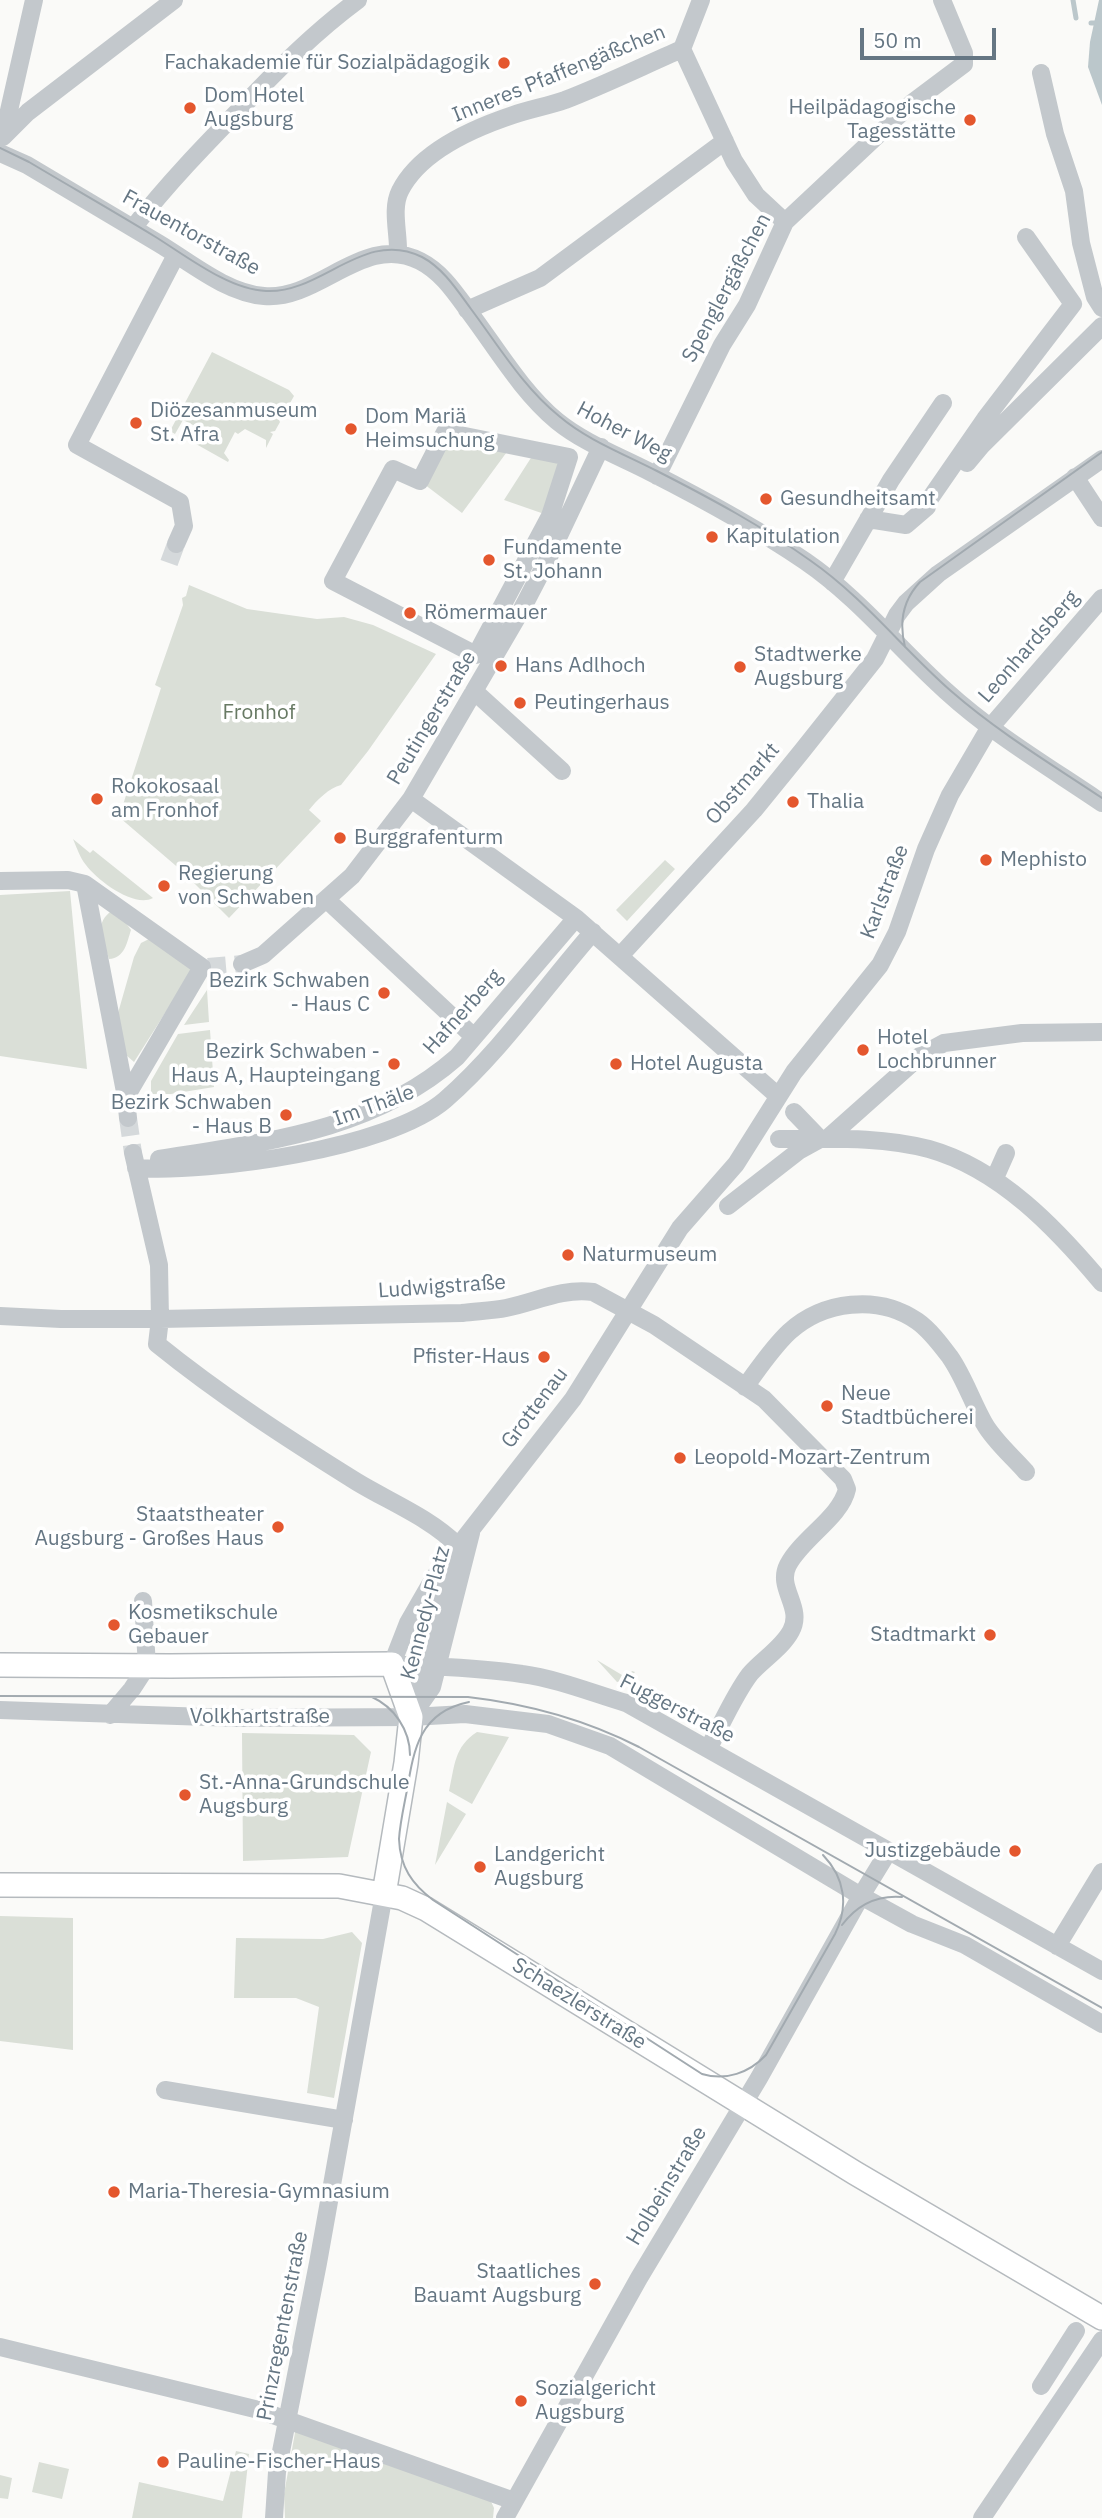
<!DOCTYPE html>
<meta charset="utf-8">
<style>
body{margin:0}
#map{position:relative;width:1102px;height:2518px;overflow:hidden;background:#fafaf8;font-family:"IBM Plex Sans",sans-serif}
canvas{display:block}
.scale{position:absolute;left:860px;top:28px;width:136px;height:32px;box-sizing:border-box;border:4px solid #657683;border-top:0;padding-left:9px;font-size:21px;line-height:24px;white-space:nowrap;color:#657683;-webkit-text-stroke:5px #fff;paint-order:stroke}
</style>
<div id="map">
<canvas width="1102" height="2518"></canvas>
<div class="scale">50 m</div>
</div>
<script>
const c = document.querySelector('canvas').getContext('2d');
c.lineJoin = 'round';
function fill(path, color) { c.fillStyle = color; c.fill(path, 'evenodd'); }
function stroke(path, color, width, dash) { c.strokeStyle = color; c.lineWidth = width; c.lineCap = dash ? 'butt' : 'round'; c.setLineDash(dash || []); c.stroke(path); }
function write(font, color, halo, rows, align = 'center') {
  c.font = font + ' "IBM Plex Sans",sans-serif'; c.lineWidth = 7; c.setLineDash([]); c.textBaseline = 'middle'; c.strokeStyle = halo; c.fillStyle = color; for (const [text, x, y, turn = 0] of rows) {
    c.save(); c.translate(x, y); c.rotate((+turn || 0) * Math.PI / 180); c.textAlign = isNaN(turn) ? turn : align; if (halo) c.strokeText(text, 0, 0); c.fillText(text, 0, 0); c.restore();
  }
}
const green = new Path2D(`
 M212 352 289 390 294 396 289 405 284 406 287 409 282 418H278L280 422 275 431 270 432 273 434 266 448V440L245 429 238 434 235 432 224 453 229 460 228 462 196 444 203 430 183 420 175 434 170 431Z
 M445 432 512 445 462 513 420 481Z
 M536 450 569 457 550 516 504 500Z
 M189 585 247 609 317 619 344 617 373 625 436 654 368 751 341 785C329 788 317 800 309 810L321 821 229 918 182 871 119 817 161 688 155 685 183 605 182 598 186 596Z
 M73 839 90 853 93 850 153 898C134 908 98 881 86 865 80 858 77 848 73 839Z
 M665 860 675 869 627 921 616 910Z
 M70 891 87 1069 0 1056V895Z
 M110 912 126 923 131 930C127 942 125 958 109 959 104 941 93 926 110 912Z
 M149 939 193 969 134 1062 126 1055 118 1013 134 957 141 943Z
 M207 990 209 1022 184 1025Z
 M210 1030 214 1087 171 1094H151V1081L178 1034Z
 M597 1660 627 1678 632 1671 635 1672 628 1680 617 1682Z
 M477 1732 509 1737 472 1804 449 1791C455 1765 454 1747 477 1732Z
 M242 1733 354 1735 371 1752 348 1857 243 1861Z
 M447 1802 466 1814 435 1865Z
 M0 1916 73 1918V2050L0 2041Z
 M352 1932 362 1943 334 2098 307 2093 319 2007 296 1998H234L236 1938 323 1939Z
 M296 2427 489 2497 494 2508 493 2518H285L284 2494Z
 M236 2451 249 2454 242 2518H132L139 2482 223 2501Z
 M39 2462 69 2469 62 2499 32 2492Z
 M0 2475 12 2478 8 2499 0 2498Z`);
const water = new Path2D(`
 M1099 0H1102V105L1088 67 1090 42Z`);
const stream = new Path2D(`
 M1073 0 1076 18
 M1091 23H1102`);
const minorTunnel = new Path2D(`
 M169 563 176 544
 M208 967 242 964
 M128 1118 133 1153`);
const minor = new Path2D(`
 M682 49 734 161 756 195 785 222
 M1041 73 1055 134 1074 191 1081 243 1095 297 1102 308
 M3 137 28 112 174 0
 M3 137 34 0
 M0 153 27 165C71 191 114 217 158 243 190 262 226 293 264 296 319 301 364 232 420 261 442 272 456 294 470 313 497 349 522 392 557 421 584 443 619 456 650 472 703 499 755 527 805 561 859 598 898 648 946 691 993 734 1049 767 1102 803
 M133 228C167 184 205 145 244 105 280 67 316 31 358 0
 M398 254C399 234 391 209 400 191 420 151 474 128 513 115 530 109 548 106 565 100 604 85 643 66 682 49L701 0
 M467 310 540 278 725 141
 M445 432 569 457 550 516 476 655 333 581 393 469 420 481Z
 M967 463 982 445 1102 326
 M657 476 722 345 747 305 785 222 912 103 964 64V53L942 0
 M1075 477 1102 518
 M920 513 985 419 1073 304 1026 237
 M868 519 906 525 927 507
 M176 544 184 526 180 502 77 445 176 255
 M832 582 891 480 943 403
 M1102 598 988 730 950 795 926 849 897 932 880 965 794 1072 736 1164 680 1228 573 1399 435 1576 408 1623 392 1664C435 1667 479 1667 522 1674 558 1679 592 1693 626 1703L1102 1971
 M474 691 562 771
 M411 799 576 918 778 1096
 M0 881 68 880 85 884
 M327 900 473 1036
 M620 956 754 810 802 751 875 659 897 615 906 603 938 574 1102 459
 M242 964 263 955 352 876 411 799 522 609 548 559 601 447
 M126 1097 202 967
 M794 1112 820 1139
 M128 1118 126 1097 85 884 202 967
 M829 1137 920 1056 944 1043 1022 1033 1102 1032
 M779 1139C829 1139 880 1136 929 1149 1000 1169 1056 1228 1102 1283
 M133 1153 159 1265 160 1319 157 1344C220 1395 288 1439 357 1482 390 1502 430 1518 457 1545
 M159 1159C265 1142 373 1131 457 1057L576 918
 M136 1168C211 1173 388 1149 445 1100 501 1051 544 988 593 932
 M994 1180 1006 1153
 M728 1206 800 1150 820 1139
 M0 1316 61 1319H160L462 1313C476 1311 492 1311 506 1308 536 1302 561 1288 593 1292L654 1325 764 1399 843 1479 847 1489C841 1517 802 1538 788 1565 776 1588 804 1607 791 1631 782 1648 762 1660 750 1674 734 1695 721 1726 708 1749
 M745 1387C759 1368 772 1348 789 1332 823 1301 878 1294 917 1321 930 1330 941 1345 950 1357 964 1377 972 1402 984 1423 994 1441 1013 1457 1026 1472
 M413 1707 450 1572
 M0 1710 237 1718 411 1717 465 1714 548 1724 610 1746 861 1896 912 1924 965 1945 1102 2024
 M110 1715 132 1689 147 1666 143 1601
 M411 1717 432 1687 471 1533
 M1057 1946 1102 1872
 M165 2090 344 2120
 M0 2347 259 2410 514 2501
 M1041 2386 1076 2331
 M274 2518 277 2472 318 2263 384 1894
 M505 2518 639 2278 759 2078 861 1896 888 1852
 M982 2518 1102 2340`);
const major = new Path2D(`
 M0 1665 170 1666 392 1664 411 1717 406 1763 384 1894
 M0 1885 339 1886 402 1898 426 1909 855 2173 1102 2318`);
const tram = new Path2D(`
 M0 148 29 162C71 187 113 211 154 236 185 255 229 290 266 291 322 294 364 228 422 257 443 268 457 290 471 309 498 345 523 387 559 416 587 440 624 454 657 471 710 498 762 526 811 561 864 598 903 649 951 691 998 732 1051 764 1102 798
 M905 647C899 623 903 600 920 582L1102 452
 M0 1696 468 1697C529 1704 584 1719 639 1747L1102 2008
 M372 1697C394 1707 410 1730 410 1755
 M469 1702C420 1712 414 1748 407 1790 404 1806 400 1823 399 1839 400 1867 412 1884 433 1900L702 2074C726 2081 749 2073 766 2055L835 1934C849 1906 845 1878 823 1855
 M842 1925C857 1905 877 1895 902 1897`);
const markers = [
 [504,63,7,"#e4572e"],
 [190,108,7,"#e4572e"],
 [970,120,7,"#e4572e"],
 [136,423,7,"#e4572e"],
 [351,429,7,"#e4572e"],
 [766,499,7,"#e4572e"],
 [712,537,7,"#e4572e"],
 [489,560,7,"#e4572e"],
 [410,613,7,"#e4572e"],
 [501,666,7,"#e4572e"],
 [740,667,7,"#e4572e"],
 [520,703,7,"#e4572e"],
 [97,799,7,"#e4572e"],
 [793,802,7,"#e4572e"],
 [340,838,7,"#e4572e"],
 [986,860,7,"#e4572e"],
 [164,886,7,"#e4572e"],
 [384,993,7,"#e4572e"],
 [863,1050,7,"#e4572e"],
 [394,1064,7,"#e4572e"],
 [616,1064,7,"#e4572e"],
 [286,1115,7,"#e4572e"],
 [568,1255,7,"#e4572e"],
 [544,1357,7,"#e4572e"],
 [827,1406,7,"#e4572e"],
 [680,1458,7,"#e4572e"],
 [278,1527,7,"#e4572e"],
 [114,1625,7,"#e4572e"],
 [990,1635,7,"#e4572e"],
 [185,1795,7,"#e4572e"],
 [1015,1851,7,"#e4572e"],
 [480,1867,7,"#e4572e"],
 [114,2192,7,"#e4572e"],
 [595,2284,7,"#e4572e"],
 [521,2401,7,"#e4572e"],
 [163,2462,7,"#e4572e"]
];
const poiNames = [
 ["Fachakademie für Sozialpädagogik",490,63,"right"],
 ["Dom Hotel",204,96],
 ["Augsburg",204,120],
 ["Heilpädagogische",956,108,"right"],
 ["Tagesstätte",956,132,"right"],
 ["Diözesanmuseum",150,411],
 ["St. Afra",150,435],
 ["Dom Mariä",365,417],
 ["Heimsuchung",365,441],
 ["Gesundheitsamt",780,499],
 ["Kapitulation",726,537],
 ["Fundamente",503,548],
 ["St. Johann",503,572],
 ["Römermauer",424,613],
 ["Stadtwerke",754,655],
 ["Augsburg",754,679],
 ["Hans Adlhoch",515,666],
 ["Peutingerhaus",534,703],
 ["Rokokosaal",111,787],
 ["am Fronhof",111,811],
 ["Thalia",807,802],
 ["Burggrafenturm",354,838],
 ["Mephisto",1000,860],
 ["Regierung",178,874],
 ["von Schwaben",178,898],
 ["Bezirk Schwaben",370,981,"right"],
 ["- Haus C",370,1005,"right"],
 ["Hotel",877,1038],
 ["Lochbrunner",877,1062],
 ["Bezirk Schwaben -",380,1052,"right"],
 ["Haus A, Haupteingang",380,1076,"right"],
 ["Hotel Augusta",630,1064],
 ["Bezirk Schwaben",272,1103,"right"],
 ["- Haus B",272,1127,"right"],
 ["Naturmuseum",582,1255],
 ["Pfister-Haus",530,1357,"right"],
 ["Neue",841,1394],
 ["Stadtbücherei",841,1418],
 ["Leopold-Mozart-Zentrum",694,1458],
 ["Staatstheater",264,1515,"right"],
 ["Augsburg - Großes Haus",264,1539,"right"],
 ["Kosmetikschule",128,1613],
 ["Gebauer",128,1637],
 ["Stadtmarkt",976,1635,"right"],
 ["St.-Anna-Grundschule",199,1783],
 ["Augsburg",199,1807],
 ["Justizgebäude",1001,1851,"right"],
 ["Landgericht",494,1855],
 ["Augsburg",494,1879],
 ["Maria-Theresia-Gymnasium",128,2192],
 ["Staatliches",581,2272,"right"],
 ["Bauamt Augsburg",581,2296,"right"],
 ["Sozialgericht",535,2389],
 ["Augsburg",535,2413],
 ["Pauline-Fischer-Haus",177,2462]
];
const streetNames = [
 ["Inneres Pfaffengäßchen",559,74,-22],
 ["Frauentorstraße",191,233,29],
 ["Spenglergäßchen",727,288,-62],
 ["Hoher Weg",624,432,28],
 ["Leonhardsberg",1029,647,-49],
 ["Peutingerstraße",432,718,-59],
 ["Obstmarkt",743,784,-49],
 ["Karlstraße",885,892,-69],
 ["Hafnerberg",463,1012,-48],
 ["Im Thäle",374,1106,-20],
 ["Ludwigstraße",442,1287,-4],
 ["Grottenau",535,1408,-53],
 ["Kennedy-Platz",426,1613,-75],
 ["Fuggerstraße",677,1709,27],
 ["Volkhartstraße",260,1717],
 ["Schaezlerstraße",579,2004,32],
 ["Holbeinstraße",667,2186,-59],
 ["Prinzregentenstraße",283,2326,-79]
];
const parkNames = [
 ["Fronhof",259,713]
];
fill(green, '#dadfd7');
fill(water, '#bbc7cb');
stroke(stream, '#bbc7cb', 5);
stroke(minorTunnel, '#d5d9db', 18, [18, 9]);
stroke(major, '#b5babe', 26);
stroke(minor, '#c3c8cc', 18);
stroke(major, '#fff', 23);
stroke(tram, '#a2aab0', 2);
for (const [x, y, r, color] of markers) { const dot = new Path2D(); dot.arc(x, y, r, 0, 2 * Math.PI); c.fillStyle = color; c.fill(dot); stroke(dot, '#fff', 2.5); }
write('21px', '#657683', '#fff', poiNames, 'left');
write('21px', '#657683', '#fff', streetNames);
write('21px', '#687a64', '#fff', parkNames);
</script>
